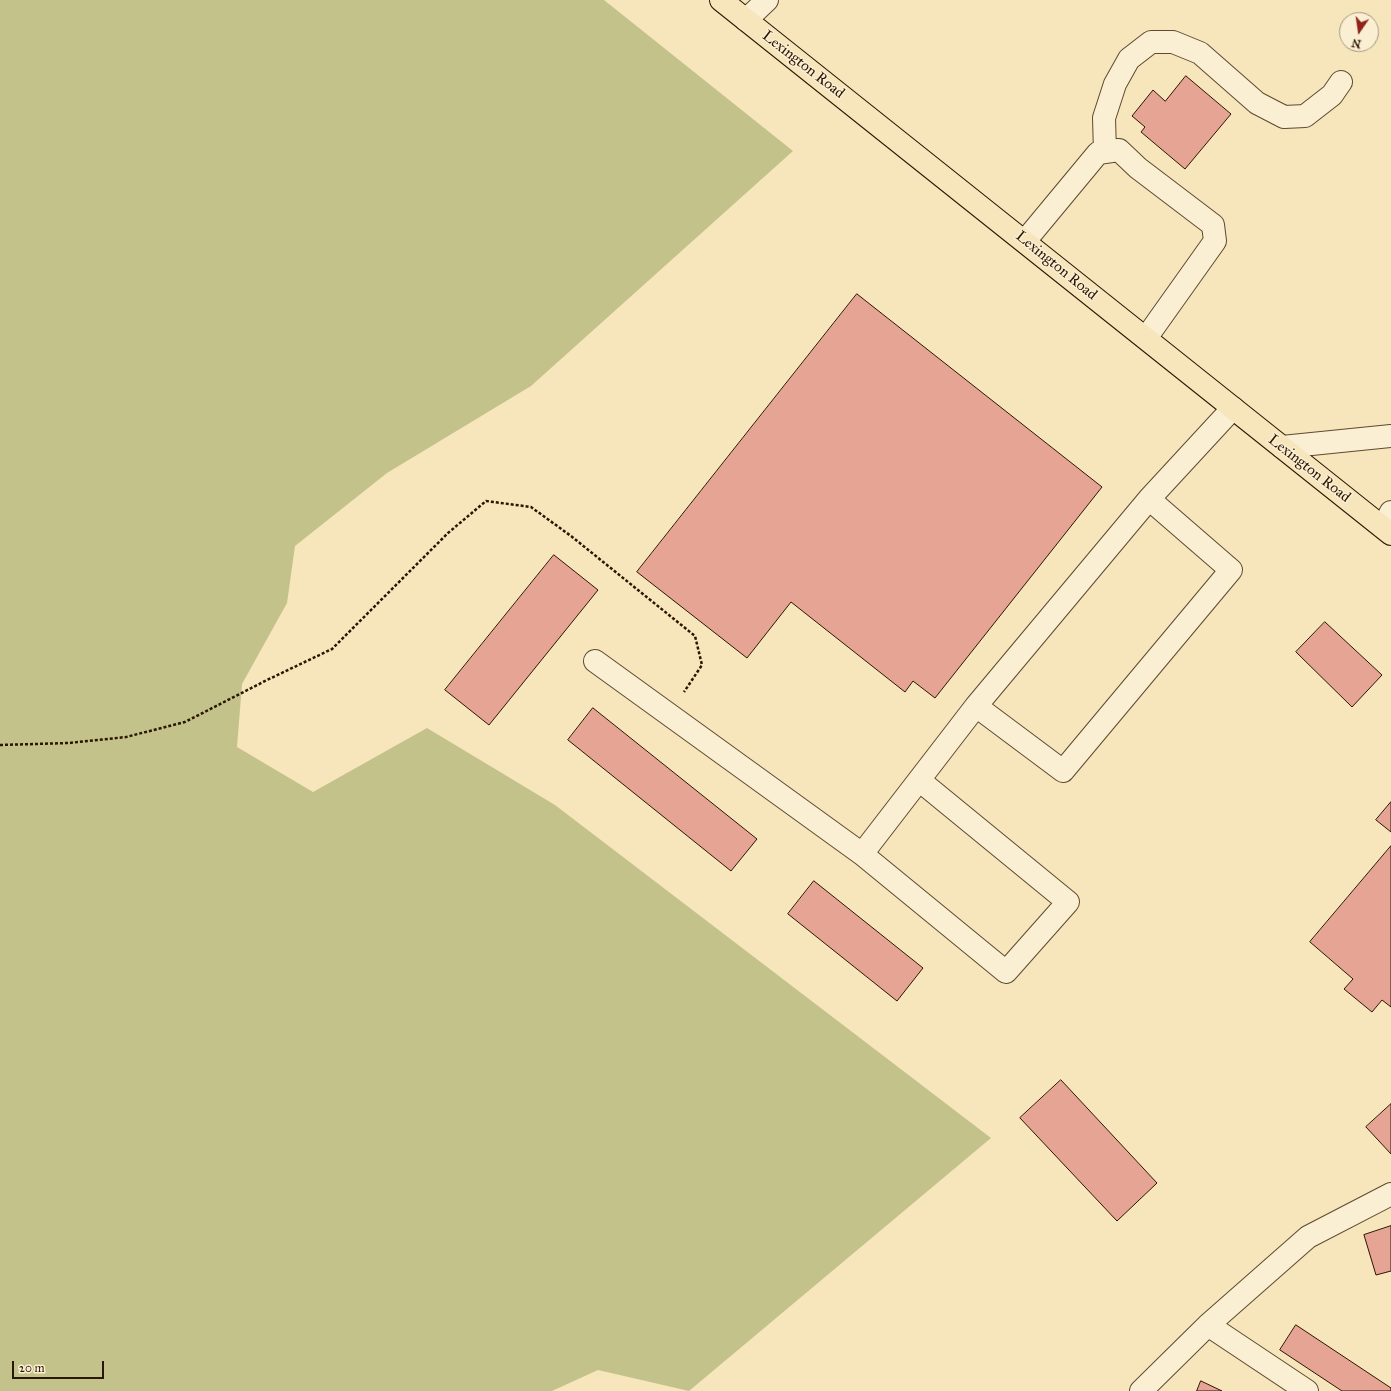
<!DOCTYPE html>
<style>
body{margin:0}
#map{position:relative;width:1391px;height:1391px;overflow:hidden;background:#f7e5bc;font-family:"IM FELL Great Primer",serif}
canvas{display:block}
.north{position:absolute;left:1339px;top:12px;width:40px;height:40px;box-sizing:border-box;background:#faeed3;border:1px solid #a7987f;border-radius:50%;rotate:193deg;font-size:11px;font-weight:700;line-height:16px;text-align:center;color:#2b1600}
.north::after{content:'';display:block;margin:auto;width:14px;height:18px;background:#8f2418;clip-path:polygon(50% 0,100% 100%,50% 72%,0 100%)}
.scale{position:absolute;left:12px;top:1361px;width:92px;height:18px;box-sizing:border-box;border:2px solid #2b1600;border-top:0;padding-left:5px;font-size:12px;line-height:14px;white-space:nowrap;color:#2b1600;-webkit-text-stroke:3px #faeed3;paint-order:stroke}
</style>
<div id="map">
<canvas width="1391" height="1391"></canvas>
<div class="north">N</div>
<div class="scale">20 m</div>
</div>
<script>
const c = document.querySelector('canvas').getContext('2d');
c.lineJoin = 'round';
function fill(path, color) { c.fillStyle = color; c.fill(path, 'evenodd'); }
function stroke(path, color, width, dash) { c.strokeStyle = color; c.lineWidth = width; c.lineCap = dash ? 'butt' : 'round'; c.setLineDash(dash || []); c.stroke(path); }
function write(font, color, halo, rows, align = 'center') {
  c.font = font + ' "IM FELL Great Primer",serif'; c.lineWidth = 3; c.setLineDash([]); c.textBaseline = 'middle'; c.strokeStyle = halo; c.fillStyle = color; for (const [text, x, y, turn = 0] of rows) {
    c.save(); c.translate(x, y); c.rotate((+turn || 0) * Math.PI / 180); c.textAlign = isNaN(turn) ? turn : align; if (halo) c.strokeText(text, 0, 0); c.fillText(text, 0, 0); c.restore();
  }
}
const green = new Path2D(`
 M0 0H604L793 151 531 386 387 473 295 546 287 603 242 684 237 747 313 792 427 728 555 805 991 1138 689 1391 598 1370 552 1391H0Z`);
const building = new Path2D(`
 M1186 76 1231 114 1185 169 1141 132 1145 127 1132 116 1153 90 1165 101Z
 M857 294 1102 487 935 698 913 681 905 692 791 602 747 658 637 572Z
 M554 555 598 590 489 725 445 690Z
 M1325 622 1382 675 1352 707 1296 652Z
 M593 708 757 839 731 871 568 740Z
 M1391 802V832L1376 820Z
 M1391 846V1007L1382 1000 1372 1012 1344 989 1353 979 1310 942Z
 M814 881 923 968 897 1001 788 914Z
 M1061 1080 1157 1183 1117 1221 1020 1118Z
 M1391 1104V1154L1366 1127Z
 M1391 1226V1271L1376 1275 1364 1235Z
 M1296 1325 1391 1388V1391H1342L1280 1350Z
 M1201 1381 1222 1391H1197Z`);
const path = new Path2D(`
 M0 745 69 743 126 737 185 722 267 680 332 649 448 533 486 501 531 507 571 536 695 636 702 665 684 692`);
const minor = new Path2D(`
 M746 20 767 0
 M1105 152 1104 118 1115 84 1129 59 1151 42H1173L1200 53 1257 103 1284 117 1305 116 1332 95 1341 82
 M1025 241 1098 153 1119 150 1138 168 1213 225 1215 241 1146 338
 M1282 447 1391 436
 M1149 499 1231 570 1063 771 976 706 1149 499 1233 408
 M1383 527 1391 512
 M595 661 862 854 976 706
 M862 854 1006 972 1068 902 919 780
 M1208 1325 1307 1391
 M1141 1391 1208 1325 1308 1237 1391 1194`);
const highway = new Path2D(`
 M721 0 1391 534`);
const streetNames = [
 ["Lexington Road",803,65,38],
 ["Lexington Road",1056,266,39],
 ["Lexington Road",1309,469,38]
];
fill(green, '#c4c28b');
fill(building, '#e6a594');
stroke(building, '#2b1600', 1);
stroke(minor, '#5e4a2f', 24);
stroke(highway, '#2b1600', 24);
stroke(path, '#2b1600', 2.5, [3, 2]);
stroke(minor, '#faeed3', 22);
stroke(highway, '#f7e5bc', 22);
write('15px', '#2b1600', '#faeed3', streetNames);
</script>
